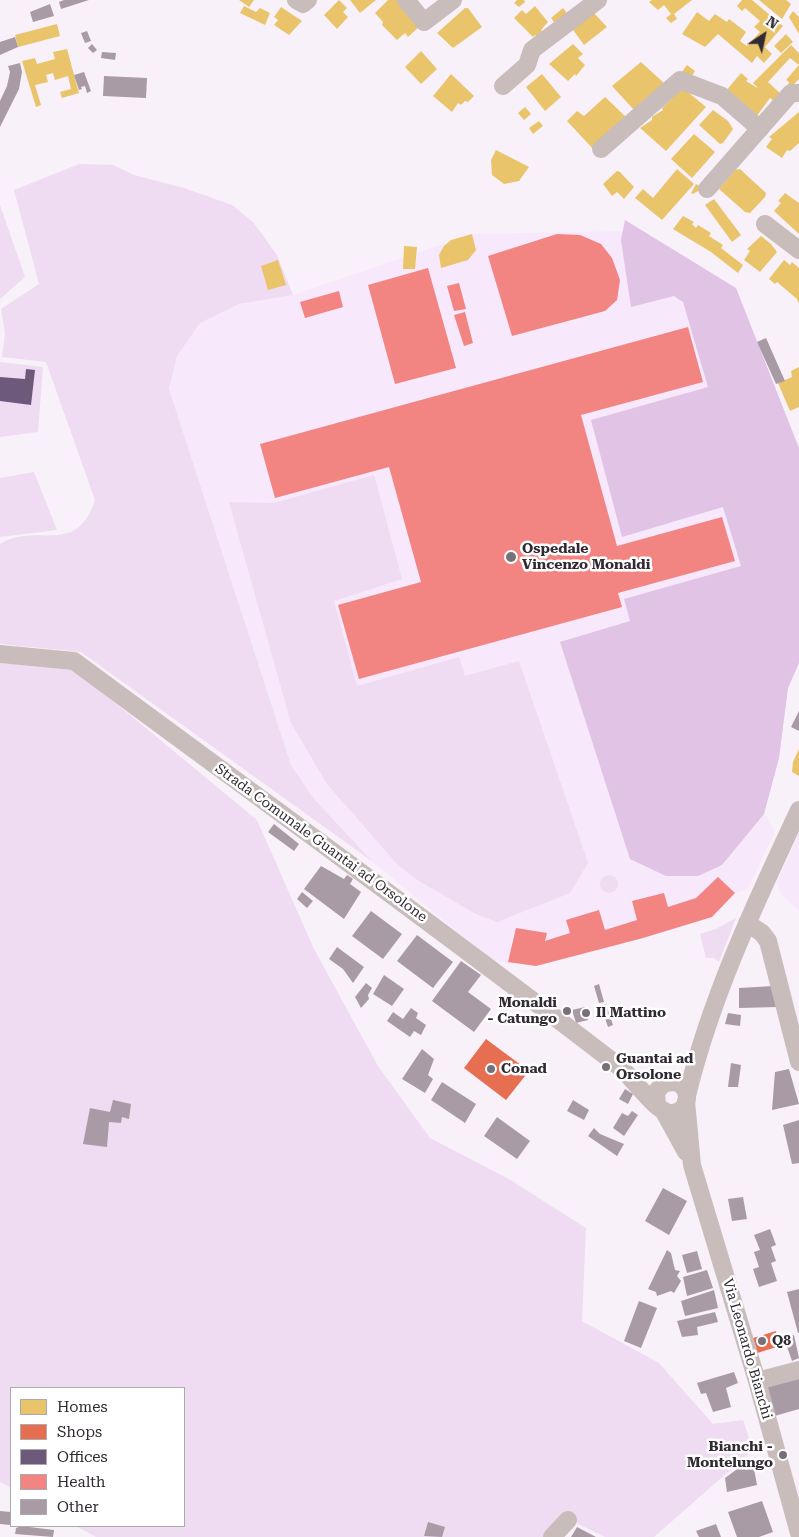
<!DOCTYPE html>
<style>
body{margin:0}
#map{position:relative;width:799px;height:1537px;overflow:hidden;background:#f9f1fa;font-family:"Roboto Serif",serif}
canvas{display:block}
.legend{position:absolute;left:10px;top:1387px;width:175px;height:140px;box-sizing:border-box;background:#fff;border:1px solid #adaaad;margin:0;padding:6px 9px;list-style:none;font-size:15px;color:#312a33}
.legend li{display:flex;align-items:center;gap:10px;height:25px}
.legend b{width:25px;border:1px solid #adaaad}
.north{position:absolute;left:739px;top:10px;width:50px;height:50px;-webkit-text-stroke:4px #fff;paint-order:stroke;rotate:34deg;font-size:14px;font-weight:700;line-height:20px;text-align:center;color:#312a33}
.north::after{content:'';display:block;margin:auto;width:18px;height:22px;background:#312a33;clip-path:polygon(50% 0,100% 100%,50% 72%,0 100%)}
</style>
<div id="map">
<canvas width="799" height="1537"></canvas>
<ul class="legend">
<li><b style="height:14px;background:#e9c46a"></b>Homes</li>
<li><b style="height:14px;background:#e76f51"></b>Shops</li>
<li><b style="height:14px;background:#6d597a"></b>Offices</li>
<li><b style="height:14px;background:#f28482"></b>Health</li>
<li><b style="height:14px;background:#a99ba5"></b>Other</li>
</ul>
<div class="north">N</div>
</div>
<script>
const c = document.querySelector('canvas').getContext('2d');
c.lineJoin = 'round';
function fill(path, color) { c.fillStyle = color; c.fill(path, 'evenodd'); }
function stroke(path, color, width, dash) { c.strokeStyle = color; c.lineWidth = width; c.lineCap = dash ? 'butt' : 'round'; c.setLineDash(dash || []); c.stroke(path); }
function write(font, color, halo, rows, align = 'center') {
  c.font = font + ' "Roboto Serif",serif'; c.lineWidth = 5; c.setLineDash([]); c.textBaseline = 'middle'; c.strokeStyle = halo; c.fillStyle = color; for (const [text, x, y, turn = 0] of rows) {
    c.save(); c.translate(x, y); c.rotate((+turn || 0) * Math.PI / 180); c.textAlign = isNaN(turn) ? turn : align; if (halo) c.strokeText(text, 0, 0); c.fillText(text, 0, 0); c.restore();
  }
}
const built = new Path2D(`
 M623 231 736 288 799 450V663L788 688 779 758 764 814 775 831 748 889 735 893 712 917 610 947 536 966 493 961 373 862 314 799 291 765 169 389 177 356 200 323 239 304 293 295 472 234Z
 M799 833V911L780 893 777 882Z`);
const green = new Path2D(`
 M79 164 113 165 134 175 184 188 232 205 253 222 277 255 293 295 239 304 200 323 177 356 169 389 291 765 314 799 373 862 81 652 0 644V544C37 521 76 558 95 500L46 362 2 357 5 333 1 309 39 284 14 190Z
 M0 205 25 277 0 299Z
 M0 362 43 367 38 432 0 437Z
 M34 472 57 530 0 537V478Z
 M374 475 402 579 334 601 357 686 459 657 465 676 519 661 588 863 570 893 497 922 476 914 419 881 398 865 327 784 291 723 229 502 274 503Z
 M0 663 72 667 257 820 314 949 378 1066 430 1138 509 1179 586 1228 582 1321 659 1363 713 1424 743 1420 753 1450 654 1537H605L564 1517 544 1537H96L76 1526H184V1388H11V1488L0 1482Z
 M600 884a9 9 0 1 1 18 0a9 9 0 1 1-18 0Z
 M736 918 719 962 714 958H706L700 934 716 929Z`);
const forest = new Path2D(`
 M625 220 736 288 799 448V663L788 688 779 758 764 814 722 865 698 876H666L630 859 560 642 630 621 624 599 741 566 723 507 622 537 591 420 708 387 683 302 674 296 631 307 621 240Z`);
const homes = new Path2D(`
 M239 0H254L249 7Z
 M339 0 347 8 343 12 348 17 337 29 324 15Z
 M350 0H376L360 13Z
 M388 0H400L421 25 408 37 405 33 397 40 382 25 383 22 375 13Z
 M517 0H524L525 2 519 7 514 3Z
 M652 0H692L674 14 677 19 671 23 666 18 671 14 664 5 658 10 649 2Z
 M742 0H752L783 26 765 47 772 54 764 63 757 56 752 63 718 34 705 47 682 34 697 12 709 21 715 14 727 22 729 19 746 32 740 41 747 46 760 32 754 27 760 21 745 8 742 11 737 6Z
 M759 0H786L791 4 782 19Z
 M244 6 256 12 260 8 270 13 265 25 240 13Z
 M535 6 548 22 541 30 548 35 542 40 535 35 533 37 514 18 522 10 526 14Z
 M281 7 302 21 289 35 274 25 278 20 274 17Z
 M465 8H468L482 27 453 48 437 33Z
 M563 8 570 17 557 26 551 18Z
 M592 11 607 27 584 45 571 27Z
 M793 11 799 17V34L789 17Z
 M57 24 60 36 18 47 15 35Z
 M786 34 793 42 781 53 774 46Z
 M573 44 583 54 578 58 585 65 576 76 575 74 568 81 549 64Z
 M791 45 799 53V79L791 87 788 85 789 82 786 80 799 65 790 58 768 82 782 95 775 102 770 98 756 117 725 92 741 73 748 79 746 81 759 89 753 83Z
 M67 49 79 93 62 98 60 92 71 89 68 76 55 80 53 73 46 75 48 82 35 85 41 105 36 107 22 61 35 58 37 64 55 59 53 52Z
 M421 51 437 69 421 84 405 67Z
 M641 62 665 84 635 111 612 86Z
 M687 65 695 71 690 79 681 73Z
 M451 74 474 96 468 102 465 101 461 105 458 103 452 112 433 96Z
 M542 74 561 97 545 111 526 87Z
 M683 88 706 107 666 151 640 128 652 120V117L663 110 662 108Z
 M605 97 626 117 594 150 567 121 577 111 584 116Z
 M525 107 531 114 524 120 518 113Z
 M713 110 728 121 733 129 723 143 720 144 699 125Z
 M799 112V143L790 151 787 150 782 158 766 147 772 139 769 137Z
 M539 121 543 126 533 134 529 128Z
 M694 134 715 152 692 178 671 159Z
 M496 150 529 167 519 181 504 184 492 175 491 160Z
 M677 169 694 184 662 220 635 198 643 189 653 198Z
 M740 169 766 193 765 197 750 213 745 212 719 189 735 170Z
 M617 171 620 172 634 187 624 199 617 192 612 196 603 184Z
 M696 184 703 188 693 194 691 193Z
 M785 193 799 203V234L774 211 781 203 778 201Z
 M714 199 741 235 732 242 705 205Z
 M683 216 694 222 692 224 696 228 698 225 711 233 709 236 723 245 721 248 743 265 738 273 711 252 673 229Z
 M472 234 476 250 468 260 441 268 439 255 444 246 451 240Z
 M761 236 771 244 777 252 760 272 744 260 750 251 747 249Z
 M404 246 417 247 415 269H403Z
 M278 260 286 285 268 290 261 266Z
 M784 260 790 265 792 262 799 268V304L797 299 777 282 775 284 769 279Z
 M799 367V407L790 411 778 383 792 377 791 371Z
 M799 749V776L792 772 793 762Z`);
const shops = new Path2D(`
 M486 1039 529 1071 506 1100 464 1068Z
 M776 1331 780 1346 754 1354 750 1339Z`);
const offices = new Path2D(`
 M26 369 35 370 31 405 0 401V377L25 379Z`);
const health = new Path2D(`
 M557 234 580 235 601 244 612 258 620 280 617 300 605 311 512 336 488 256Z
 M428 268 456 368 395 384 368 285Z
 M459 283 466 309 454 311 447 286Z
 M339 291 343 307 305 318 300 302Z
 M465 312 473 343 464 346 454 315Z
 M688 327 703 382 581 415 617 546 722 517 735 561 618 593 622 607 359 679 338 605 421 582 389 467 275 498 260 444Z
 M718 877 735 893 712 917 643 938 536 966 508 962 516 928 547 933 545 941 570 933 566 920 599 910 605 930 637 920 632 901 664 893 668 907 696 898Z`);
const building = new Path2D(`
 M64 0H89L61 9 59 2Z
 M50 4 54 16 33 22 30 12Z
 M87 31 91 41 85 43 81 33Z
 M15 37 18 47 0 55V42Z
 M92 44 97 50 93 53 88 48Z
 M102 52 116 53 115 60 101 58Z
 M20 63 22 72 19 89 0 127V101L7 86 10 72 8 66Z
 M84 72 91 91 87 93 85 86 81 87 82 89 79 90 74 75Z
 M104 76 147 78 146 98 103 96Z
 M766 338 785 381 776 384 757 342Z
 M799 711V731L791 727Z
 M274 824 299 844 294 851 268 832Z
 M321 866 344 879 347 875 353 879 350 884 361 892 344 919 304 889Z
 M302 892 313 901 307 908 297 899Z
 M371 911 402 934 383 959 352 936Z
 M417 935 453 962 433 988 397 961Z
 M337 947 364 967 353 983 343 969 329 959Z
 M461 961 481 975 468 992 491 1009 474 1032 432 1001Z
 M384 975 404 989 392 1006 373 994Z
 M366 983 372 988 368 995 369 999 361 1008 355 997Z
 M599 984 604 1002 599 1003 594 986Z
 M774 986 778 1007 739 1008V988Z
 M606 1004 613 1025 608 1027 601 1006Z
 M585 1007 588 1020 576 1023 572 1010Z
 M411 1008 418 1013 416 1018 426 1025 421 1035 414 1031 410 1037 387 1021 393 1012 403 1019Z
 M728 1013 741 1015 740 1026 725 1024Z
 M422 1049 434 1059 428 1075 433 1079 425 1093 402 1079Z
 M731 1063 741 1065 738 1087H728Z
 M789 1069 799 1104 772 1110 775 1072Z
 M442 1082 476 1104 465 1123 431 1100Z
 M625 1089 633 1094 628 1104 619 1099Z
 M113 1100 131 1104 129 1119 122 1117 121 1123 109 1122 107 1147 83 1144 90 1108 110 1112Z
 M573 1100 589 1110 584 1120 567 1111Z
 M632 1111 638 1115 624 1136 613 1128 622 1113 628 1116Z
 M497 1117 530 1141 517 1159 484 1136Z
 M799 1120V1163L792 1164 783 1125Z
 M594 1128 600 1134 624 1144 617 1156 588 1136Z
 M663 1188 687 1201 669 1235 645 1221Z
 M743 1197 747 1219 732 1221 728 1199Z
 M770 1229 776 1245 771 1247 776 1261 771 1263 777 1281 759 1287 753 1269 759 1267 754 1252 760 1250 754 1235Z
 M667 1250 671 1253 675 1270 680 1271 677 1276 681 1281 674 1293 671 1291 657 1296 656 1292 648 1289Z
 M697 1251 702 1269 687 1273 682 1255Z
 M707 1270 713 1288 687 1296 683 1277Z
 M799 1289V1333H798L787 1292Z
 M714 1290 718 1308 685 1316 681 1301Z
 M639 1301 657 1308 641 1348 624 1341Z
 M715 1312 718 1322 697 1327 698 1335 682 1337 677 1321Z
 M794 1335 799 1358 792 1361 785 1341 787 1337Z
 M734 1372 738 1383 726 1388 731 1407 713 1412 706 1393 701 1394 697 1383Z
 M799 1375V1409L771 1417 767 1384Z
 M752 1458 757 1485 727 1492 725 1478Z
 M762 1501 773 1532 759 1537H737L728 1512Z
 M0 1511 11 1512V1525L0 1524Z
 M428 1522 445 1527 442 1537 424 1536Z
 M716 1524 721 1537H699L696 1531Z
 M21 1526 54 1530 53 1537 15 1534 16 1528Z
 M577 1527 596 1537H571Z`);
const minor = new Path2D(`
 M296 0 303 4 308 0
 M406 0 424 22 453 0
 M503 86 527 65 532 50 598 0
 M601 149 680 80 722 96 760 129
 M707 189 791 93H799
 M765 224 799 250
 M0 654 74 661C255 795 438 927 616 1064 632 1076 649 1103 664 1111 669 1114 675 1113 679 1111 692 1103 688 1087 676 1082L664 1083 656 1092 657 1105
 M747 923 762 933 768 941 799 1062
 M687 1096C711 996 756 902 799 810
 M686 1101 692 1165 757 1381 799 1533
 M663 1110 686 1152
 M757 1381 799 1370
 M552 1537 568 1520`);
const markers = [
 [511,557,6,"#777079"],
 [567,1011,5,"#777079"],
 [586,1013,5,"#777079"],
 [606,1067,5,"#777079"],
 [491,1069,5,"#777079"],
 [762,1341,5,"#777079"],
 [783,1455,5,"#777079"]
];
const poiNames = [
 ["Ospedale",522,549],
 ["Vincenzo Monaldi",522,565],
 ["Monaldi",557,1003,"right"],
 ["- Catungo",557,1019,"right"],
 ["Il Mattino",596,1013],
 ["Guantai ad",616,1059],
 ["Orsolone",616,1075],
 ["Conad",501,1069],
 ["Q8",772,1341],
 ["Bianchi -",773,1447,"right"],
 ["Montelungo",773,1463,"right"]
];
const streetNames = [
 ["Strada Comunale Guantai ad Orsolone",321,843,36],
 ["Via Leonardo Bianchi",747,1349,74]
];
fill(built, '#f8e8fb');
fill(green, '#efdbf2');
fill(forest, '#e0c3e5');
fill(homes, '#e9c46a');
fill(shops, '#e76f51');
fill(offices, '#6d597a');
fill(health, '#f28482');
fill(building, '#a99ba5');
stroke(minor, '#c9bdbc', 18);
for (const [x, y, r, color] of markers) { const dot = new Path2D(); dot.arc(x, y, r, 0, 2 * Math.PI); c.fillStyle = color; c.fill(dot); stroke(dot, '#fff', 2); }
write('bold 14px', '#312a33', '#fff', poiNames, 'left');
write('14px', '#312a33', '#fff', streetNames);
</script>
